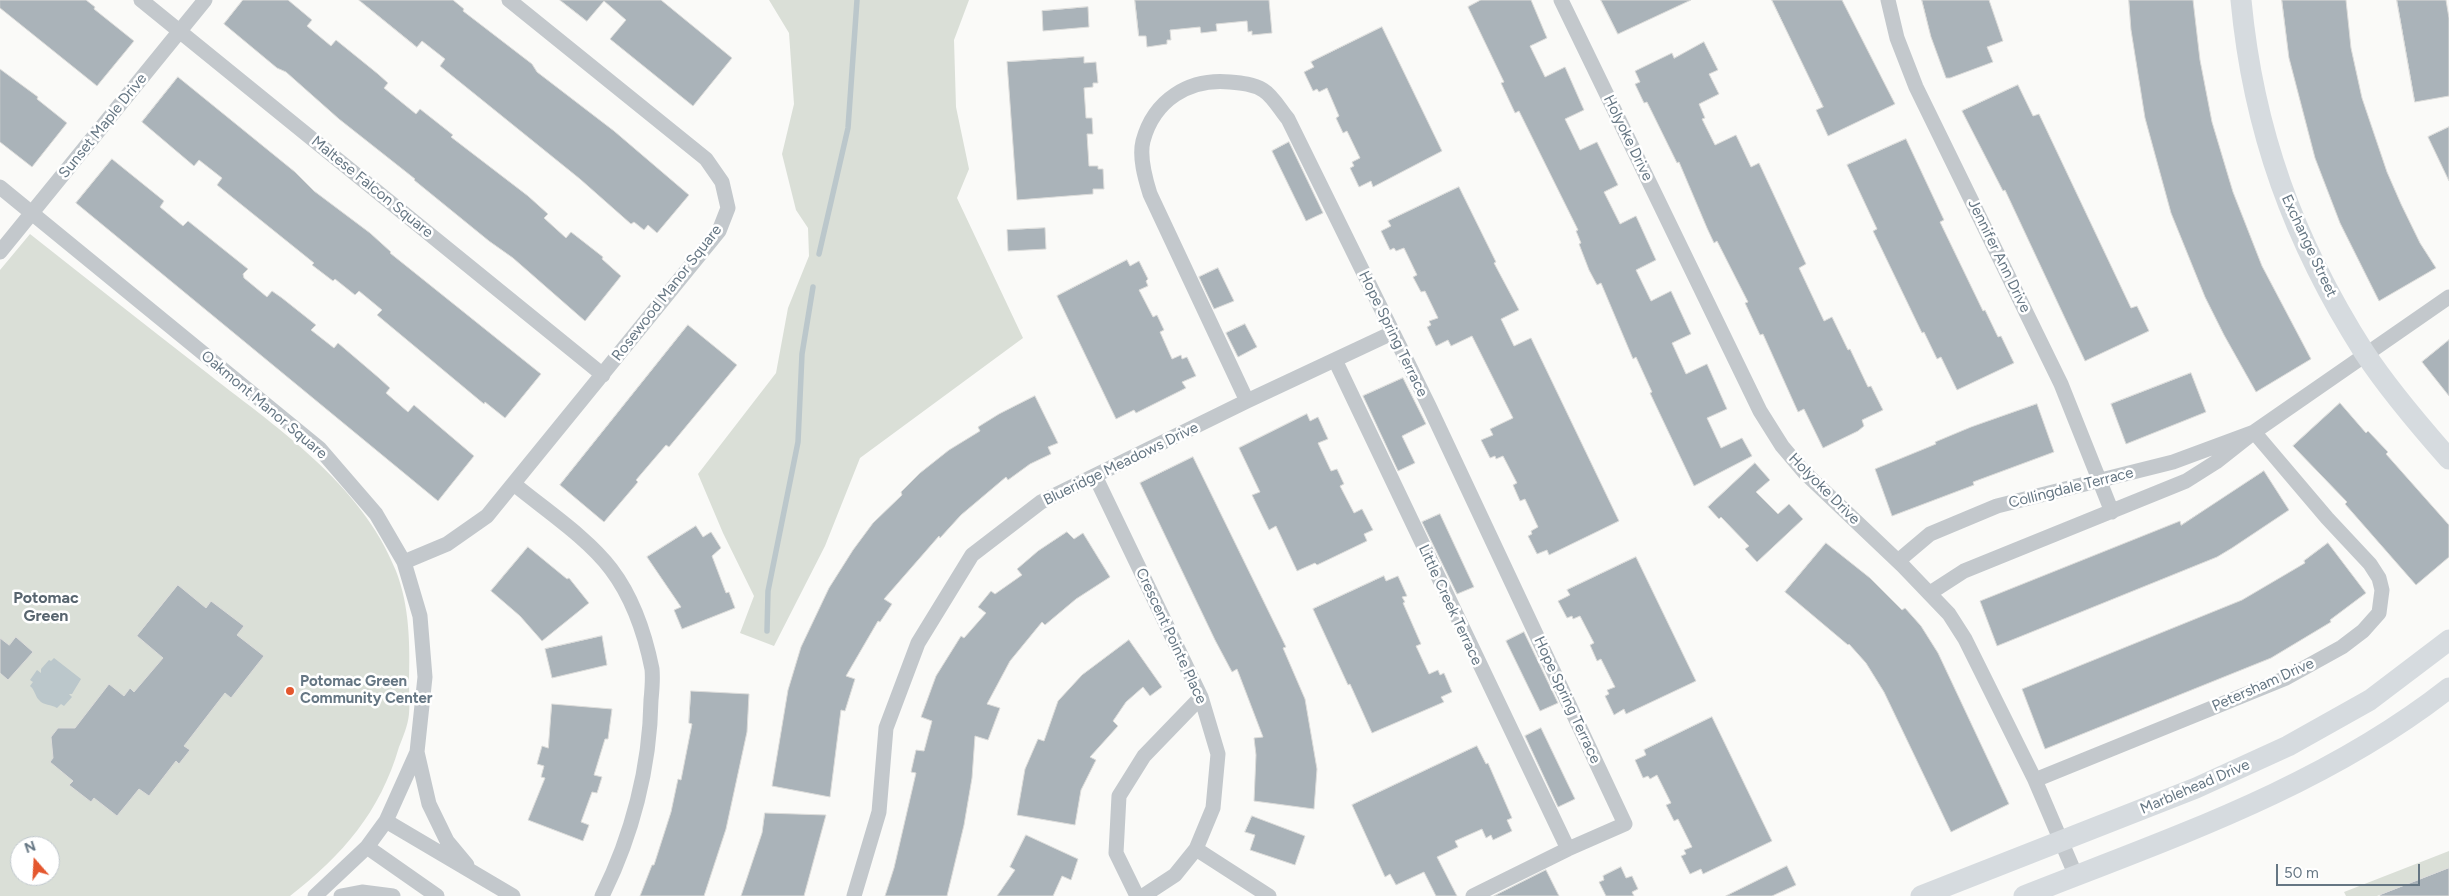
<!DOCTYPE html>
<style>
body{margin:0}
#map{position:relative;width:2449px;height:896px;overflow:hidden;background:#fafaf8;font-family:Figtree,sans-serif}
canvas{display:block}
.north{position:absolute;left:10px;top:836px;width:50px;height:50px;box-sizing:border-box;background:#fff;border:1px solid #c1c8cd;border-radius:50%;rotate:341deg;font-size:14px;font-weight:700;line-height:20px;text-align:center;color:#657683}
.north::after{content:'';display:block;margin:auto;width:18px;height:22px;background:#e4572e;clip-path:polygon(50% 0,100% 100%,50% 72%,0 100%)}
.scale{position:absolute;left:2276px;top:864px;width:144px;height:22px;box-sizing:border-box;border:2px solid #657683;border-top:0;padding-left:6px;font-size:15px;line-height:18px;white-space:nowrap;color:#657683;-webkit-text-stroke:4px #fff;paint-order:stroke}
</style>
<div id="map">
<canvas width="2449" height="896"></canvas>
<div class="north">N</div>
<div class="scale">50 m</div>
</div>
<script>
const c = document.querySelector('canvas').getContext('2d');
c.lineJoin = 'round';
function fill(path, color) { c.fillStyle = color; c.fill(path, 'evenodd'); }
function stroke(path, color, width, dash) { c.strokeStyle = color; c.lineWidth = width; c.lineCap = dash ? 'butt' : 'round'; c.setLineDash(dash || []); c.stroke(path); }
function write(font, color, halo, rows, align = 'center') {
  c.font = font + ' Figtree,sans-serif'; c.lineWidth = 5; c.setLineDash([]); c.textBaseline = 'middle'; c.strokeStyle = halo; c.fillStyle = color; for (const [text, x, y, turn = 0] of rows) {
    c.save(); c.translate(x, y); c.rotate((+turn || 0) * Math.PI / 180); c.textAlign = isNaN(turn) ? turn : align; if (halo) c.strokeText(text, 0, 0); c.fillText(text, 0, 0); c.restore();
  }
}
const green = new Path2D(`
 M769 0H969L954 40 956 107 969 169 957 198 1023 338 860 458 825 546 774 646 740 633 754 596 723 533 698 474 776 373 788 308 809 256 808 228 796 210 782 154 794 104 789 33Z
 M30 234C87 279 144 324 202 369 274 426 361 482 396 571 410 607 410 646 409 683 409 693 410 704 409 714 408 725 403 737 399 747 380 812 343 855 290 896H0V270ZM20 846H50V876H20Z
 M2449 851V868L2377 896H2346L2344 892Z`);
const water = new Path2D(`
 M54 658 81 679 72 694H69L72 697 64 706 61 704 57 708C51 704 44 706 39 700 35 696 35 690 30 686L33 682 30 680 37 670 41 673V669L49 660 51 661Z`);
const stream = new Path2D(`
 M819 254 848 128 857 0
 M767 631 768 591 798 442 802 354 813 287`);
const building = new Path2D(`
 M0 0H86L95 7 94 9 134 41 97 86 0 8Z
 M243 0H288L312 20 307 26 331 46 336 40 378 74 388 83 384 88 416 114 420 109 453 135 451 137 528 196 548 214 544 218 566 238 571 232 603 257 602 259 621 276 585 321 513 258 489 241 414 180 415 179 339 119 286 72 277 68 224 24Z
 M359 0H453L464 9 463 11 532 64 537 72 614 131 689 195 657 233 648 225 644 230 634 222 631 224 580 179 440 66 445 59 422 41 417 47Z
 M560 0H661L732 58 693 106 610 39 626 20 604 1 587 21Z
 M1135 0H1269L1272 33 1252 35V31L1248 32 1247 21 1216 24 1217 31 1201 33 1200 27 1170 30 1171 40H1167V44L1147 47 1146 36H1139Z
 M1481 0H1531L1547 38 1530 46 1545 77 1565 67 1584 110 1565 119 1580 150 1597 142 1618 185 1604 192 1620 224 1636 216 1656 260 1636 270 1651 301 1671 291 1691 334 1672 343 1686 374 1707 364 1727 409 1707 418 1721 448 1742 438 1752 456 1694 486 1650 393 1652 392 1636 357 1633 359 1601 283 1597 285 1589 270 1579 244 1581 243 1576 231 1578 230 1519 111 1515 113 1501 83 1504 82 1468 7Z
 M1601 0H1691L1618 34Z
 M1772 0H1842L1895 104 1828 136 1816 110 1823 107Z
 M1922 0H1989L2003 41 1987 47 1993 62 1950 78H1946L1931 37Z
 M2129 0H2193L2200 60 2212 122 2233 192 2262 266 2311 359 2256 392 2224 335 2205 297 2171 213 2145 118 2131 30Z
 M2282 0H2346L2351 48 2362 98 2387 172 2401 204 2420 243 2436 268 2379 301 2340 223 2315 158 2289 58Z
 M2397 0H2446L2449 18V96L2415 102Z
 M1088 7 1089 27 1043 31 1042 11Z
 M1382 27 1442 151 1373 187 1371 181 1359 187 1350 168 1354 166 1352 162 1360 158 1347 131 1343 133 1336 118 1339 116 1327 88 1319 92 1317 89 1313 91 1304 72 1314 67 1311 62Z
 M1704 42 1718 70 1709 74 1719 94 1699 104 1705 118 1702 119 1715 145 1736 135 1751 167 1759 163 1806 264 1799 268 1824 321 1832 317 1848 350 1850 349 1868 387 1871 386 1883 410 1862 420 1864 426 1858 431 1823 448 1804 409 1798 412 1763 334 1760 335 1745 303 1748 302 1717 241 1714 243 1707 228 1679 162 1677 163 1647 102 1644 103 1635 84 1640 82 1635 71 1672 53 1674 58Z
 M1084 57V63L1096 62 1098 83H1093V87L1084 88 1086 118H1092L1093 134H1087L1089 166H1098V169H1103L1104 189H1093V194L1017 200 1007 62Z
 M0 69 38 97 37 99 67 123 32 167 0 142Z
 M178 77 295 172 314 191 370 233 391 252 390 253 541 374 505 418 485 402 484 404 377 315 382 310 359 291 355 295 335 279 333 281 312 265 314 263 217 185 222 178 199 160 194 166 142 122Z
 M2018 85 2033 116 2039 114 2131 308 2137 306 2149 331 2085 361 2005 190 2003 191 1962 111Z
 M2449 127V181L2428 137Z
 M1906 139 1944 220 1940 222 1983 311 1985 310 1998 337 2001 336 2014 363 1957 390 1941 357 1937 359 1924 332 1922 333 1873 231 1877 229 1847 165Z
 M1289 142 1323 213 1306 221 1272 151Z
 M112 159 164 201 160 207 183 226 188 221 248 269 243 274 244 278 267 297 272 291 282 298 316 325 311 330 334 348 338 343 379 378 390 388 386 393 408 412 414 405 474 456 438 501 76 203Z
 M1459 187 1496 262 1494 263 1519 310 1501 319 1514 346 1531 338 1619 521 1549 555 1547 550 1537 554 1528 536 1532 534 1531 531 1538 527 1525 499 1520 501 1513 485 1517 483 1503 456 1496 459 1495 456 1490 458 1481 440 1493 435 1490 429 1513 418 1472 336 1451 346 1448 340 1436 346 1427 327 1431 325 1429 321 1438 318 1425 291 1421 292 1413 277 1417 275 1404 248 1396 251 1394 248 1390 250 1381 231 1391 226 1388 221Z
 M1045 228 1046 249 1008 251 1007 230Z
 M1127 260 1130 266 1139 261 1148 279 1146 281 1148 286 1139 290 1153 317 1157 315 1164 330 1160 332 1172 359 1181 355 1182 359 1187 357 1196 376 1182 382 1186 388 1136 413 1134 410 1116 419 1057 296Z
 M1218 268 1234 301 1214 309 1199 277Z
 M1245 324 1257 347 1238 357 1226 333Z
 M688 325 737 365 669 447 666 445 636 480 638 482 604 522 560 485Z
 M2449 340V396L2422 362Z
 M2191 373 2206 412 2126 444 2111 404Z
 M1403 378 1426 424 1402 436 1415 463 1398 471 1363 396Z
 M1035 396 1058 443 1048 447 1051 454 1030 464 1008 480 1006 477 961 515 940 538 939 536 884 599 892 604 880 622 878 621 846 676 855 679 845 711 841 710 830 797 772 786 788 690 801 647 829 588 853 550 873 523 902 495 901 492 920 473 949 450 980 431 978 427 999 414Z
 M2340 403 2366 433 2368 431 2388 452 2386 454 2449 525V557L2416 585 2345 504 2347 502 2293 446Z
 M2037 404 2054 452 1973 482 1974 485 1892 516 1875 469 1936 444 1935 442 1971 427Z
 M1307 414 1310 421 1318 417 1328 439 1318 443 1331 471 1337 469 1344 484 1340 486 1354 513 1362 509 1373 530 1364 534 1367 541 1317 565 1315 563 1297 571 1276 526 1269 530 1252 495 1260 492 1239 448Z
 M1193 457 1286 647 1283 648 1305 699 1317 769 1314 809 1254 801 1256 755 1254 738 1263 737 1237 669 1232 672 1215 640 1140 483Z
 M1755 463 1770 480 1756 492 1778 514 1789 504 1803 519 1757 562 1745 549 1749 546 1721 517 1719 519 1708 507Z
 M2264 471 2289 510 2232 548 2217 557 1997 646 1980 601 2180 521 2181 525Z
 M1440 514 1474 587 1457 594 1422 522Z
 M696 526 703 537 711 532 721 548 712 556 726 593 729 592 735 608 682 629 674 610 681 607 647 557Z
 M1067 532 1074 539 1083 533 1110 577 1076 599 1045 625 1042 622 1010 661 987 704 1000 708 988 740 975 736 972 778 964 825 947 896H885L894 868 916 773 911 772 916 750 924 751 932 721 921 717 936 676 961 636 964 638 986 613 978 607 991 591 995 594 1022 575 1017 569 1038 551Z
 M1826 543 1870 578 1902 610 1905 608 1921 626 1938 653 2009 804 1951 832 1884 692 1866 663 1849 644 1848 645 1785 592Z
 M2328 543 2366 593 2330 620 2331 622 2271 658 2045 749 2022 689 2242 600 2305 563 2304 561Z
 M528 547 567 579 569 578 589 603 542 641 520 616 491 591Z
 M1636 557 1696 681 1626 714 1624 709 1614 715 1605 696 1609 694 1607 690 1615 687 1601 659 1597 661 1590 645 1594 643 1580 616 1573 619 1572 616 1567 618 1558 601 1570 595 1567 590Z
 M1384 576 1386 581 1398 576 1407 596 1402 597 1405 602 1403 603 1421 644 1416 646 1429 674 1438 670 1440 675 1444 673 1452 692 1441 697 1444 702 1372 733 1350 684 1348 685 1313 609Z
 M178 585 206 608 211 601 244 626 237 635 264 656 231 698 225 693 184 746 190 750 179 764 176 761 149 796 139 789 117 816 94 798 91 802 69 785 73 781 50 762 53 758 51 737 58 728H75L109 684 124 696 130 688 134 692 163 658 137 636Z
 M1524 632 1558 703 1540 711 1506 641Z
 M602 636 607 665 552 678 545 649Z
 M16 637 33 652 8 680 0 673V638L9 645Z
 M1129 640 1162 687 1150 696 1143 687 1126 702 1113 721 1118 726 1090 757 1096 760 1081 790 1075 825 1017 815 1025 769 1038 739 1044 741 1058 701 1082 675Z
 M691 691 749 694 747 732 726 829 704 896H640L652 865H654L671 812 678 779 681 780 692 724 689 723Z
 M552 704 612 709 608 739H605L594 775 602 777 597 793 592 792 581 822 589 825 583 841 528 820 545 778 541 777 544 766 537 764 542 746 548 748Z
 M1712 717 1772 841 1703 874 1701 869 1690 874 1681 856 1686 854 1684 850 1692 847 1678 819 1674 821 1666 805 1671 803 1657 775 1650 779 1648 776 1643 778 1635 760 1646 755 1644 750Z
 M1541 728 1575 799 1558 807 1525 736Z
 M1477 746 1486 764 1488 763 1512 818 1507 820 1512 831 1493 840 1491 835 1486 838 1482 829 1455 841 1458 847 1437 857 1457 896H1436L1424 872 1396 885 1390 874 1385 877 1352 805Z
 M765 813 826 815 804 896H741L762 833Z
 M1252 816 1305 836 1295 865 1250 850 1255 835 1245 832Z
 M1026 835 1078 859 1071 880 1062 876 1053 896H997L1015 870 1010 867Z
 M1787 866 1796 885 1772 896H1726Z
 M1621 867 1626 878 1632 876 1638 889 1632 892 1634 896H1606L1599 882 1604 880 1603 876Z
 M2449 868V896H2380V895Z
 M1546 870 1559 896H1494Z`);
const street = new Path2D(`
 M141 0 603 375
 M1561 0 1760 411 1782 446 1804 472 1903 566 1949 614 1965 639 2035 780 2076 876
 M1888 0 1897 38 1916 87 2061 384 2112 512
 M0 187 319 448 376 514 404 562 420 616 425 677 417 752 386 821 367 847 315 896
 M0 252 205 0
 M1335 360 1568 849
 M1247 401 1150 194C1145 178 1139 157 1143 141 1154 100 1189 78 1230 82 1242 83 1253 84 1263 90 1273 96 1281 111 1288 119L1429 406 1625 824 1568 849 1473 896
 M1095 476 1201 697 1218 754 1213 808 1196 849 1175 875 1143 896
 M514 484C544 509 588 538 611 569 633 598 645 634 652 669 653 679 652 690 651 700 650 767 632 836 602 896
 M1898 561 1930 534 1997 506 2173 462 2254 432 2216 462 2186 481 1964 571 1930 593
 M404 562 447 544 487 516 719 231 728 208 722 182 706 159 509 0
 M417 752 429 804 447 841 467 865
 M2035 780 2286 678 2342 647 2363 631 2379 613 2382 590 2379 578 2370 564 2327 518 2254 432 2449 297
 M386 821 513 896
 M367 847 437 896
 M1196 849 1269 896
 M341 896 362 892 393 896
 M854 896 879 812 886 728 918 643 972 555 1041 502 1247 401 1392 333
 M1137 896 1116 853 1119 796 1144 756 1201 697`);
const secondary = new Path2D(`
 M2241 0C2253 130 2294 242 2364 352 2389 390 2419 425 2449 459
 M1921 896 2196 788 2288 746 2370 700 2449 640
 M2024 896C2171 838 2323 787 2449 688`);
const markers = [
 [290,691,5,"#e4572e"]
];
const streetNames = [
 ["Sunset Maple Drive",103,126,-51],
 ["Holyoke Drive",1628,138,64],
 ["Maltese Falcon Square",372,187,39],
 ["Exchange Street",2309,246,65],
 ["Jennifer Ann Drive",1999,256,64],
 ["Rosewood Manor Square",667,293,-52],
 ["Hope Spring Terrace",1393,334,64],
 ["Oakmont Manor Square",264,405,40],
 ["Blueridge Meadows Drive",1121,464,-26],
 ["Collingdale Terrace",2071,488,-14],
 ["Holyoke Drive",1824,489,45],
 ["Little Creek Terrace",1450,605,65],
 ["Crescent Pointe Place",1171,636,65],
 ["Petersham Drive",2263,685,-24],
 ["Hope Spring Terrace",1567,700,65],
 ["Marblehead Drive",2195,787,-23]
];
const poiNames = [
 ["Potomac Green",300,682],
 ["Community Center",300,699]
];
const neighbourhoodNames = [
 ["Potomac",46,598],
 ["Green",46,616]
];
fill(green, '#dadfd7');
fill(water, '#bbc7cb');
stroke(stream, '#bbc7cb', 5.5);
fill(building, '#aab3b9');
stroke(building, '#dcdcda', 1);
stroke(street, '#c3c8cc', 15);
stroke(secondary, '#d6dbdf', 21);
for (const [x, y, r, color] of markers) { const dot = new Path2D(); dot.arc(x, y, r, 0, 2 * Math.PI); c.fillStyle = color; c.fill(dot); stroke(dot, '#fff', 2); }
write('15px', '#657683', '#fff', streetNames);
write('bold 15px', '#657683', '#fff', poiNames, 'left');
write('bold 16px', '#57646e', '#fff', neighbourhoodNames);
</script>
